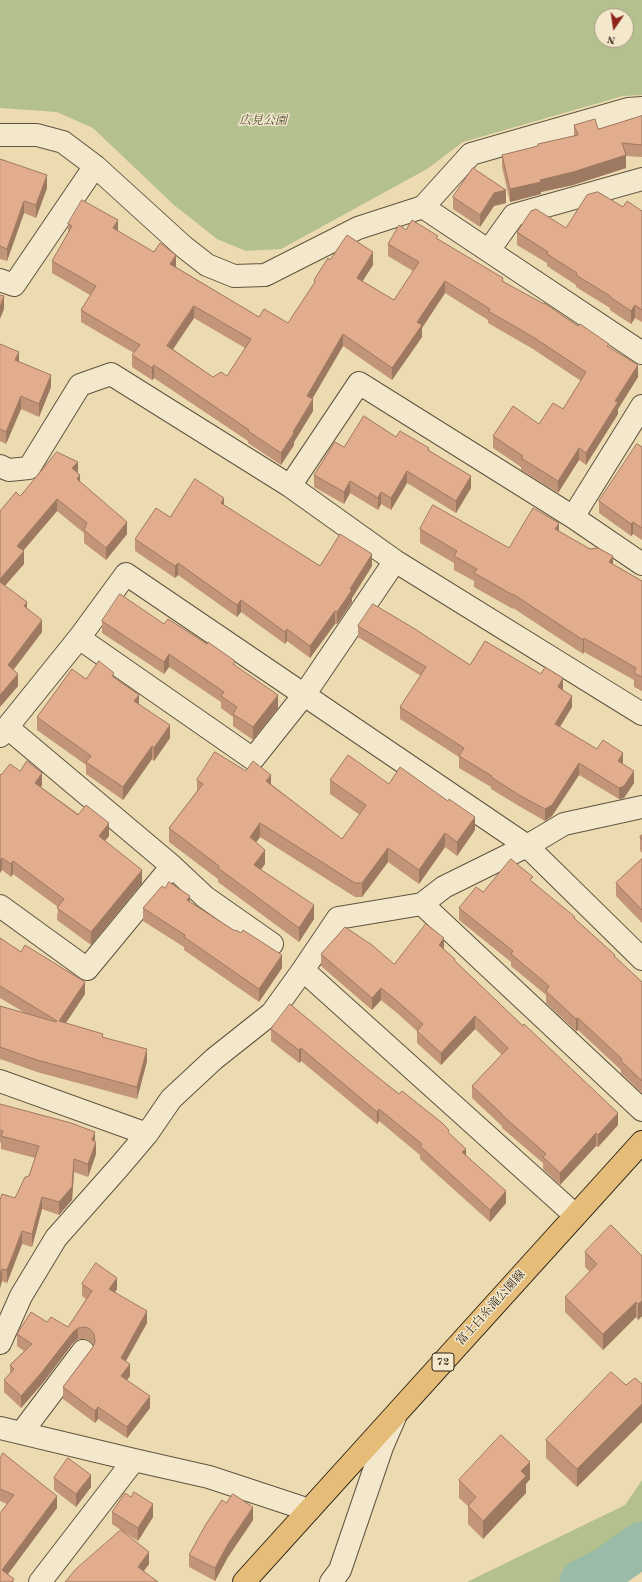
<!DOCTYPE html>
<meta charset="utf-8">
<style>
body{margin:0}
#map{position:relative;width:642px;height:1582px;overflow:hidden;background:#ecdab1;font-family:"Old Standard TT",serif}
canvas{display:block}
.north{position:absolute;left:594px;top:8px;width:40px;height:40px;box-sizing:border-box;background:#f3e7cc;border:1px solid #a69a84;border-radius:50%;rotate:193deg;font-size:11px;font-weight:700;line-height:16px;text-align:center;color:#322719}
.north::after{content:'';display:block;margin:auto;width:14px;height:18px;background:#8f2418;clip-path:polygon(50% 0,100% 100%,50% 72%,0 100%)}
</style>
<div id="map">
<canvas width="642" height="1582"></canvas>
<div class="north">N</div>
</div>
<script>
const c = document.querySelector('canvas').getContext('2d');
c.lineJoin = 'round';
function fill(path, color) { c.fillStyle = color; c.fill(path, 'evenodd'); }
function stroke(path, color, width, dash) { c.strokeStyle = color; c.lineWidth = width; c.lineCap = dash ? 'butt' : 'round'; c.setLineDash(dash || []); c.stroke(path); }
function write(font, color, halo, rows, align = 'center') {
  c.font = font + ' "Old Standard TT","Noto Serif JP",serif'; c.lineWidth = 3; c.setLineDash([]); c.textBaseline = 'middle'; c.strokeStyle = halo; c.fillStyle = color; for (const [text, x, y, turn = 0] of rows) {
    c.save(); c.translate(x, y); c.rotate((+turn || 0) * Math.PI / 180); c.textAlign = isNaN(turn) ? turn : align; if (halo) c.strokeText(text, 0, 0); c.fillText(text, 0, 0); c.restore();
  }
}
const green = new Path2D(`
 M0 0H642V95L623 96 463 142 427 169 281 249 246 251 217 239 174 205 93 128 57 112 0 108ZM602 16H626V40H602Z
 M642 1480V1569L608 1582H467L625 1505Z`);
const river = new Path2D(`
 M582 1582 607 1569 642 1544`);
const minor = new Path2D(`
 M0 135H37L63 142 95 166 184 247 207 265 234 276 265 275 358 228 423 207 471 154 628 109 642 108
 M423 207 642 353
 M489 250 514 215 642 179
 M0 280 14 285 95 166
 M0 466 9 470 29 468 80 385 111 374 290 486 395 561 642 714
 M290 486 359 383 573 517 642 564
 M573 517 642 406
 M79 638 253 759 304 695 395 561
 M8 728 172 866 205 897 272 944
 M0 736 79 638 126 574 527 846 642 959
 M422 904 642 1110
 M0 906 87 969 172 866
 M303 970 575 1215
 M0 1081 147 1134
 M0 1343 21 1296 56 1238 119 1167 147 1134 171 1099 214 1059 272 1013 303 970 338 918 422 904 444 887 527 846 564 824 642 807
 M0 1428 134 1460 209 1477 309 1510
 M22 1432 83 1351
 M40 1582 134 1460
 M331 1582 340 1570 382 1447 395 1417`);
const major = new Path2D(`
 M244 1582 642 1142`);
const wall = new Path2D(`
 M642 116V157L626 156V168L573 185 541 192V194L510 202 502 167V155L538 146V144L574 136V125L598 129Z
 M0 159 47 188 36 218 24 213 7 261 0 259Z
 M453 197 506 203 494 206 480 227 453 209Z
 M623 207 642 211V322L635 318 631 324 610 310V308L576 287V285L547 266V263L517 245V232L566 228Z
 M68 224 118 231 176 267 259 317 288 323 314 284V280L330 260 373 265 362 281 394 300 413 271 388 256V244L406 230 438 239 503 281 609 347 638 377 618 409V414L586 465 579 460 558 493 521 470V467L493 448V436L539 424 563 409 581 381 533 349 488 323V320L445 293 422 328V337L392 380 343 346 312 399 313 411 294 442V445L281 465 248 443V441L154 378 152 380 132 367V355L134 353 81 322V310L90 295 52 273V261L68 233ZM194 318 245 348 227 376 213 377 173 349Z
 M0 344 19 361 51 387 39 417 21 409 6 444 0 441Z
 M396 437 429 451 471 488 456 513 407 483 391 510 381 504 378 510 350 493 344 504 314 487V475L344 447Z
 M642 447V540L633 534 631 536 599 513V501Z
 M78 473 80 482 127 534 106 560 84 543V533L57 511 23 551 24 564 5 586 27 608 42 632 13 670 18 686 0 707V511L20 496Z
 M224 505 320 566H372L352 598V602L337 624H335L310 658 287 641 285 644 241 612 237 617 178 575 175 578 135 551V539L170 517Z
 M420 529 509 548 559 531 613 564 642 581V691L634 687V680L584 652 583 654 513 608V609L474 587V581L454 570V563L420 543Z
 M102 621 164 624 235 665 278 708 253 740 233 726V717L221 708V702L169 667 164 674 102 633Z
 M358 626 470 665 563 690 572 707 560 727 597 749 623 764 634 783 624 798 619 799 579 775 552 816 545 821 519 806 491 789V787L459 768V757L400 719V707L421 676 358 637Z
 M114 677 170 738 154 761 152 759 123 800 86 774V765L37 730V717L86 679Z
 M20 771 42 785 41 787 109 836 105 841 142 883 91 945 57 920 58 907 13 874 11 877 2 870 1 775Z
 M246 771 271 784 342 839 360 815 330 794V780L389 784 475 830 457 856 445 847 419 884 388 862 362 897H355L260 837 256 842 265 864 261 869 314 919 299 942 218 882V879L169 842V828L197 791V780Z
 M642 835V853L640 850V837Z
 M642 859V923L616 896V883Z
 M533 882 575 919 615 957 642 982V1093L621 1073V1070L578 1030 576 1031 546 1003V995L511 966V962L459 920V908L483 892Z
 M165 888 190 902 282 968 259 1002 184 950V947L143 921V908Z
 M0 938 85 994 66 1023 103 1038 147 1061 137 1099 37 1072 0 1059V1006L25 1013 0 998Z
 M444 950 618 1125 598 1147 596 1146 560 1185 543 1169V1163L502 1128V1126L472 1098V1086L502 1055 475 1029 441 1065 417 1043V1031L397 1013 381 1000 372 1010 321 966V954L394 964Z
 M271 1029 370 1071 449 1133 466 1155 506 1203 490 1222 420 1159V1155L379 1121 377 1124 301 1061 299 1063 271 1041Z
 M0 1104 95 1141 96 1154 88 1177 74 1172 72 1200 59 1215 42 1209 32 1247 22 1244 7 1283 2 1281 0 1288V1200L15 1198 29 1176 35 1158 1 1149V1143L0 1142Z
 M585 1252 642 1256V1316L638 1320 636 1317 603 1350 565 1312V1297L590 1272 585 1267Z
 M82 1284 117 1289 115 1292 147 1323 125 1361 130 1376 127 1380 150 1408 127 1438 98 1419 95 1423 63 1399V1387L94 1345 90 1341 85 1339H78L73 1343 42 1384 21 1408 4 1392V1380L10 1374V1365L24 1351 17 1346V1334L47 1322 68 1327 86 1299 82 1296Z
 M642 1384V1422L577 1487 546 1458V1440L626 1385Z
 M0 1459 57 1508 8 1574 14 1582H0L7 1504 0 1501Z
 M54 1478 91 1487 76 1507 54 1490Z
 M530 1479 526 1484V1493L483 1539 468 1524V1506L459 1498V1480Z
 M112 1512 153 1517 138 1541 124 1532 149 1564 143 1571 65 1582 121 1530 112 1524Z
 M253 1520 228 1557 215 1581 189 1567V1555Z`);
const shadedWall = new Path2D(`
 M626 155V168L573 185 541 192V194L510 202V189L540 180Z
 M47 175V188L36 218V205Z
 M506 190V203L494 206 480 227V215L494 193Z
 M24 201V213L7 261V249Z
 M118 220V232L113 228Z
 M373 252V265L357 290V278Z
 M176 255V267L170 276V264Z
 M445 281V293L422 328V337L392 380V368L417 322Z
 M4 296V309L0 319V307Z
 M635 305V318L631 324V311Z
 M194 306V318L167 358V346Z
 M343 334V346L307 408V396Z
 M19 352V364L15 360Z
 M154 365V378L152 380V368Z
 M638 365V377L618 409V414L586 465V453L615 401Z
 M51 375V387L39 417V404Z
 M21 396V409L6 444V432Z
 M313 399V411L294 442V445L281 465V453L293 432Z
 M579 448V460L558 493V481Z
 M78 462V474L72 468Z
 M407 471V483L391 510V498Z
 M80 475V488L77 479Z
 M471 476V488L456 513V501Z
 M350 481V493L344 504V492Z
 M381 492V504L378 510V498Z
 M224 498V510L221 503Z
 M57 499V511L17 558V546Z
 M127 522V534L106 560V548Z
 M633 522V534L631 536V524Z
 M559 523V537L555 529Z
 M24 551V564L0 591V579Z
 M372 554V566L352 598V602L337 624V612L350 589Z
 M613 556V570L609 562Z
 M178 563V575L175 578V566Z
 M241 600V612L237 617V605Z
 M27 602V615L24 606Z
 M335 611V624L310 658V646Z
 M42 620V632L8 677V665Z
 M287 629V641L285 644V632Z
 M584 638V652L583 654V640Z
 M169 654V667L164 674V662Z
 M18 674V686L0 707V695Z
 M563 678V690L558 699V687Z
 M139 695V707L134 701Z
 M278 695V708L253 740V727Z
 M572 696V707L555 735V724Z
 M170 725V738L154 761V748Z
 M152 746V759L123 800V787Z
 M623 753V764L618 761Z
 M579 763V775L552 816 545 821V809Z
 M634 771V783L624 798 619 799V788Z
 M42 773V785L35 795V783Z
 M271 775V789L266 781Z
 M475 817V830L457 856V842Z
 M109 823V836L99 848V836Z
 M260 823V837L250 851V837Z
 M445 833V847L419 884V870Z
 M388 848V862L362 897V883Z
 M265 850V864L254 879V865Z
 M2 858V870L0 873V860Z
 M13 861V874L11 877V864Z
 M142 870V883L91 945V932Z
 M190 896V908L187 900Z
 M314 905V919L299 942V928Z
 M444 938V951L439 945Z
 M282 955V968L259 1002V989Z
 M85 982V994L59 1033V1021Z
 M381 988V1000L372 1010V998Z
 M475 1016V1029L441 1065V1053Z
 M578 1018V1030L576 1031V1019Z
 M301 1048V1061L299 1063V1050Z
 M147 1049V1061L137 1099V1087Z
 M379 1109V1121L377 1124V1112Z
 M618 1113V1125L598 1147V1135Z
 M95 1132V1144L92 1140Z
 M596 1133V1146L560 1185V1173Z
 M96 1142V1154L88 1177V1164Z
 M466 1149V1161L462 1152Z
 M74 1159V1172L72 1200 59 1215V1202Z
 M506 1191V1203L490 1222V1210Z
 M42 1197V1209L32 1247V1234Z
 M22 1231V1244L7 1283V1270Z
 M2 1269V1281L0 1288V1275Z
 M117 1278V1289L109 1301V1289Z
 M642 1301V1316L638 1320V1304Z
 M636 1302V1317L603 1350V1334Z
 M147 1311V1323L121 1370V1358Z
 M78 1328V1339L73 1343 42 1384 21 1408V1396L73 1332Z
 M130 1364V1376L121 1388V1376Z
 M150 1396V1408L127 1438V1427Z
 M642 1404V1422L577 1487V1469Z
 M98 1407V1419L95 1423V1411Z
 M530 1462V1479L526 1484V1493L483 1539V1521L521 1471Z
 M91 1475V1487L76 1507V1494Z
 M57 1496V1508L2 1582V1570Z
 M153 1504V1517L138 1541V1528Z
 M253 1507V1520L228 1557 215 1581V1568L228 1544Z
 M149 1552V1564L138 1579V1567Z`);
const building = new Path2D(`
 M642 116V145L622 143 626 155 573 172 540 180 541 182 510 189 502 155 538 146V144L578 135 574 125 595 119 598 129Z
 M0 159 47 175 36 205 24 201 7 249 0 246Z
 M473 168 506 190 494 193 480 215 453 197Z
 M598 192 623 207 627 201 642 211V310L635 305 631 311 610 297V296L576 275 577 273 547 254 548 252 517 232 531 211 536 209 566 228 587 195Z
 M82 200 118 220 113 228 154 252 160 243 176 255 170 264 259 317 264 309 288 323 315 282 314 280 328 258 330 260 347 235 373 252 357 278 394 300 419 262 388 244 399 225 406 230 412 220 438 236 436 238 503 278 502 281 544 304V303L578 326 580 324 609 344 607 346 638 365 615 401 618 402 586 453 579 448 558 481 521 458 523 456 493 436 513 406 539 424 553 403 563 409 586 372 533 337 488 311 490 309 445 281 417 322 422 325 392 368 343 334 307 396 313 399 293 432 294 433 281 453 248 431 249 430 154 365 152 368 132 355 140 345 81 310 96 286 52 261 72 226 68 224ZM194 306 251 339 227 376 221 372 213 377 167 346Z
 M0 295 4 296 0 307Z
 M0 344 19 352 15 360 51 375 39 404 21 396 6 432 0 429Z
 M364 416 396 437 400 431 429 448 428 450 471 476 456 501 407 471 391 498 381 492 378 498 350 481 344 492 314 475 335 442 344 447Z
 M637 444 642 447V528L633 522 631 524 599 501Z
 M57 452 78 462 72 468 80 475 77 479 127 522 106 548 84 530 87 523 57 499 17 546 24 551 0 579V511L16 492 20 496Z
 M195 479 224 498 221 503 320 566 340 534 372 554 350 589 352 590 337 612 335 611 310 646 287 629 285 632 241 600 237 605 178 563 175 566 135 539 156 508 170 517Z
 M433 505 509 548 533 508 559 523 555 529 590 549 598 548 613 556 609 562 642 581V677L634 673 636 668 584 638 583 640 513 594V595L474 573 477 569 454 556 457 551 420 529Z
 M0 582 27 602 24 606 42 620 8 665 18 674 0 695Z
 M120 594 164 624 168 619 207 644 208 642 235 661 233 664 278 695 253 727 233 714 237 707 221 696 224 692 169 654 164 662 102 621Z
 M373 604 415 629 470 665 485 641 541 674 545 667 563 678 558 687 572 696 555 724 597 749 603 740 623 753 618 761 634 771 624 786 619 788 579 763 552 805 545 809 519 795 491 777 492 776 459 756 464 748 400 707 426 667 358 626Z
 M99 661 114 673 112 676 139 695 134 701 170 725 154 748 152 746 123 787 86 762 91 756 37 717 72 669 86 679Z
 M215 752 246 771 253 761 271 775 266 781 342 839 366 805 330 780 348 755 389 784 400 767 448 801 449 799 475 817 457 842 445 833 419 870 388 848 362 883H355L260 823 250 837 265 850 254 865 314 905 299 928 218 868 219 866 169 828 203 784 197 780Z
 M27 761 42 773 35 783 78 815 86 805 109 823 99 836 142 870 91 932 57 908 64 899 13 861 11 864 2 858 0 860V774L1 775 10 764 20 771Z
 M642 835V840L640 837Z
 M511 859 533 877 530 880 575 917 574 918 615 955 614 956 642 982V1081L621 1061 622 1059 578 1018 576 1019 546 991 549 986 511 954 513 951 459 908 476 887 483 892Z
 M642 859V910L616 883Z
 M169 882 190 896 187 900 235 931 236 930 241 933 243 930 282 955 259 989 184 937 185 935 143 908 162 886 165 888Z
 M426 924 444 938 439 945 455 959 454 960 523 1026 524 1024 618 1113 598 1135 596 1133 560 1173 543 1157 546 1154 502 1115V1114L472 1086 508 1048 475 1016 441 1053 417 1031 423 1024 397 1001 381 988 372 998 321 954 345 927 372 945 394 964Z
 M0 938 21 952 25 945 85 982 59 1021 103 1034 102 1037 147 1049 137 1087 37 1060 0 1047V1006L56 1022 57 1021 0 986Z
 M290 1004 370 1071 399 1094 402 1091 441 1122 449 1130 448 1132 466 1149 462 1152 506 1191 490 1210 420 1146 422 1144 379 1109 377 1112 301 1048 299 1050 271 1029Z
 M0 1104 71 1123 95 1132 92 1140 96 1142 88 1164 74 1159 72 1187 59 1202 42 1197 32 1234 22 1231 7 1270 2 1269 0 1275V1200L2 1194 15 1198 25 1177 29 1176 39 1146 1 1136 3 1131 0 1130Z
 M611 1225 642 1256V1301L638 1304 636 1302 603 1334 565 1297 597 1264 585 1252Z
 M96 1263 117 1278 109 1289 147 1311 121 1358 130 1364 121 1376 150 1396 127 1427 98 1407 95 1411 63 1387 93 1347 95 1341 94 1334 90 1329 85 1327 78 1328 73 1332 42 1372 21 1396 4 1380 14 1369 10 1365 32 1344 17 1334 31 1312 47 1322 51 1317 68 1327 92 1291 82 1284Z
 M611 1372 626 1385 635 1378 642 1384V1404L577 1469 546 1440Z
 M501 1435 530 1462 521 1471 526 1476 483 1521 468 1506 476 1497 459 1480Z
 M3 1453 57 1496 2 1570 14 1579 12 1582H0V1513L14 1495 0 1489V1459Z
 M68 1458 91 1475 76 1494 54 1478Z
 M134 1492 153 1504 138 1528 112 1512 125 1493 131 1497Z
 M233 1494 253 1507 228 1544 215 1568 189 1555 206 1524 222 1500 226 1503Z
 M121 1530 149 1552 138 1567 158 1582H65L76 1569Z`);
const shields = [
 [443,1362,22]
];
const shieldNames = [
 ["72",443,1362]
];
const parkNames = [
 ["広見公園",263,121]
];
const streetNames = [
 ["富士白糸滝公園線",491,1308,-48]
];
fill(green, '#b4c08e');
stroke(river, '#99bba7', 45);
stroke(minor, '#60543f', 24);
stroke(major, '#322719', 24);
stroke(minor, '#f3e7cc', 22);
stroke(major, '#e6bd78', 22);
fill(wall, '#c29578');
fill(shadedWall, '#9e7962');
fill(building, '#e2ad8c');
stroke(building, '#9e7962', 1);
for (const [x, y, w] of shields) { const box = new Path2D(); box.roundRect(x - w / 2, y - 9, w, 18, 3); c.fillStyle = '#f3e7cc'; c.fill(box); stroke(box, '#322719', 1); }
write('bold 11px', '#322719', null, shieldNames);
write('italic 12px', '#524d36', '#f3e7cc', parkNames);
write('12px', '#322719', '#f3e7cc', streetNames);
</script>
